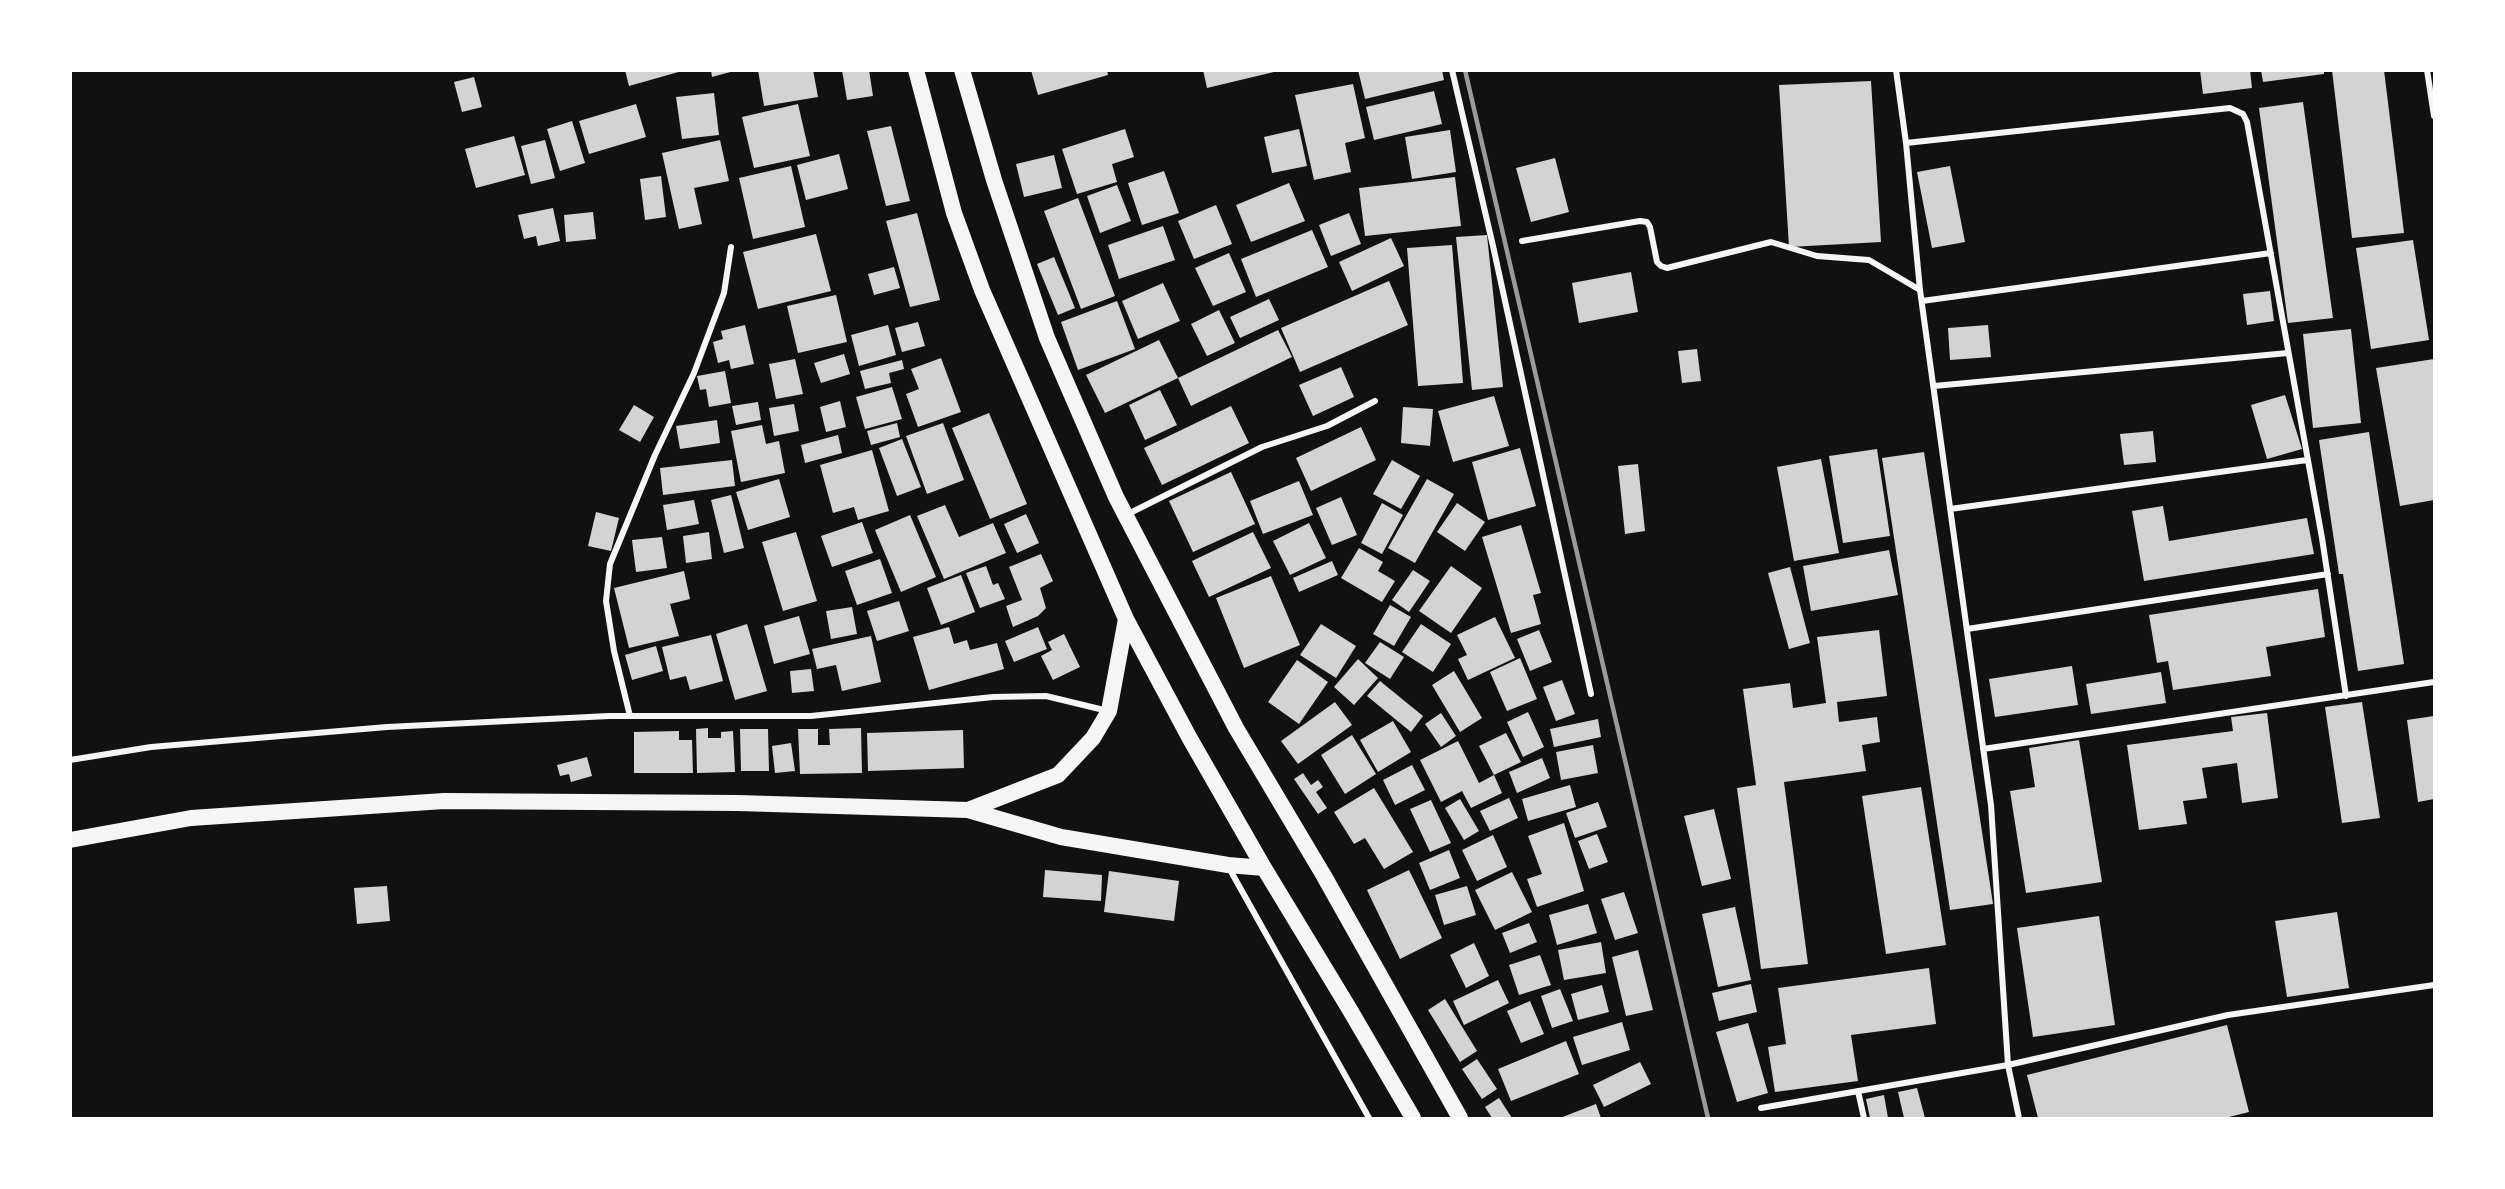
<!DOCTYPE html>
<style>
body{margin:0}
#map{position:relative;width:2505px;height:1189px;overflow:hidden;background:#111;font-family:"Libre Baskerville",serif}
canvas{display:block}
.frame{position:absolute;inset:0;border:72px solid #fff;pointer-events:none}
</style>
<div id="map">
<canvas width="2505" height="1189"></canvas>
<div class="frame"></div>
</div>
<script>
const c = document.querySelector('canvas').getContext('2d');
c.lineJoin = 'round';
function fill(path, color) { c.fillStyle = color; c.fill(path, 'evenodd'); }
function stroke(path, color, width, dash) { c.strokeStyle = color; c.lineWidth = width; c.lineCap = dash ? 'butt' : 'round'; c.setLineDash(dash || []); c.stroke(path); }
const building = new Path2D(`
 M625 70H682V71L629 86Z
 M711 70H734V71L712 77Z
 M758 70H813L818 97 764 106Z
 M842 70H869L873 96 847 100Z
 M1031 70H1107L1108 75 1038 95Z
 M1203 70H1278V71L1207 88Z
 M1358 70H1442L1444 80 1365 99Z
 M2200 70H2250L2252 88 2203 94Z
 M2261 70H2324V74L2263 82Z
 M2332 70H2384L2404 233 2352 238Z
 M474 77 482 107 462 112 454 82Z
 M1871 81 1881 242 1789 247 1779 85Z
 M1353 84 1365 138 1345 143 1351 172 1314 180 1295 95Z
 M1434 91 1442 124 1374 140 1366 107Z
 M714 93 719 135 682 139 676 97Z
 M2303 102 2333 318 2288 323 2259 108Z
 M636 104 646 137 589 154 579 121Z
 M798 104 810 156 754 168 742 117Z
 M572 121 585 163 560 171 547 129Z
 M891 126 910 201 886 206 867 131Z
 M1125 129 1134 157 1112 164 1117 182 1077 194 1062 149Z
 M1299 129 1307 166 1272 173 1264 137Z
 M1450 130 1456 172 1412 179 1405 137Z
 M514 136 525 175 476 188 465 149Z
 M545 140 555 178 531 184 521 146Z
 M720 140 729 181 694 188 702 224 679 229 662 153Z
 M839 154 848 189 806 200 797 165Z
 M1054 155 1062 188 1024 197 1016 164Z
 M1555 158 1569 212 1531 222 1516 168Z
 M791 166 805 227 753 239 739 178Z
 M1950 166 1965 242 1932 248 1917 172Z
 M1164 171 1179 213 1142 225 1128 183Z
 M661 176 666 217 645 220 640 179Z
 M1455 177 1461 226 1365 236 1359 188Z
 M1289 183 1305 221 1251 242 1236 205Z
 M1117 185 1131 221 1100 233 1087 196Z
 M1078 198 1115 296 1081 309 1044 211Z
 M1216 205 1232 244 1194 259 1178 221Z
 M553 208 560 241 538 246 536 236 524 239 518 215Z
 M593 212 596 239 566 242 564 215Z
 M917 213 940 300 910 307 886 221Z
 M1349 213 1361 244 1331 256 1319 225Z
 M1163 226 1175 260 1119 279 1108 245Z
 M1312 230 1328 267 1256 297 1241 259Z
 M816 234 831 291 758 309 743 252Z
 M1487 235 1503 387 1472 390 1456 237Z
 M1391 238 1404 266 1352 291 1339 262Z
 M2413 240 2429 340 2371 349 2356 248Z
 M1452 245 1463 383 1418 386 1407 248Z
 M1229 253 1246 292 1213 306 1195 268Z
 M1054 257 1075 308 1058 315 1037 264Z
 M894 267 900 288 874 295 868 274Z
 M1631 272 1638 312 1579 323 1572 283Z
 M1389 281 1408 325 1300 372 1281 328Z
 M1163 283 1180 321 1138 339 1122 301Z
 M2270 291 2274 321 2247 325 2243 294Z
 M836 295 847 342 798 353 787 306Z
 M1269 299 1279 320 1240 338 1230 317Z
 M1117 301 1135 349 1078 370 1061 322Z
 M1219 310 1235 343 1207 356 1191 324Z
 M918 322 925 346 902 352 895 328Z
 M745 325 754 364 731 369 729 360 718 363 713 342 723 339 721 331Z
 M888 325 896 355 859 366 851 335Z
 M1988 325 1991 357 1950 360 1948 328Z
 M2351 329 2361 423 2313 428 2303 334Z
 M1278 330 1292 357 1191 406 1178 378Z
 M1159 340 1178 378 1105 413 1086 375Z
 M1697 349 1701 381 1682 383 1678 351Z
 M844 354 850 374 821 383 814 363Z
 M941 358 961 412 918 427 906 394 919 389 911 369Z
 M795 359 803 394 776 399 769 364Z
 M2434 359V500L2400 506 2376 368Z
 M902 360 904 369 889 373 891 383 865 389 860 371Z
 M1341 367 1354 397 1313 416 1299 385Z
 M725 371 731 403 709 407 706 389 700 390 697 376Z
 M892 387 902 419 865 429 856 397Z
 M1160 390 1177 425 1145 440 1129 405Z
 M2285 395 2302 449 2267 459 2251 405Z
 M1494 396 1509 446 1453 462 1438 411Z
 M840 401 846 427 826 432 820 407Z
 M758 402 761 420 736 425 732 406Z
 M794 404 799 431 774 436 769 408Z
 M634 405 654 417 640 442 619 430Z
 M1231 406 1249 443 1162 485 1144 448Z
 M1403 407 1433 409 1430 446 1401 443Z
 M989 413 1027 504 990 519 952 428Z
 M717 420 720 443 680 449 676 426Z
 M897 423 900 437 871 445 867 431Z
 M943 423 964 480 927 494 906 436Z
 M762 425 766 444 779 441 785 473 741 482 731 431Z
 M1361 427 1376 460 1311 491 1296 458Z
 M2153 431 2156 462 2124 465 2120 434Z
 M2369 432 2404 664 2358 671 2343 574H2339L2319 440Z
 M838 435 842 453 805 463 801 445Z
 M902 439 921 487 897 496 879 448Z
 M1520 448 1536 506 1488 520 1472 462Z
 M1877 449 1890 536 1843 543 1829 456Z
 M872 450 889 511 858 520 854 507 833 513 820 465Z
 M1924 452 1993 904 1950 910 1882 458Z
 M1821 459 1839 553 1794 561 1777 467Z
 M732 460 735 486 663 495 660 468Z
 M1392 460 1420 476 1401 509 1373 494Z
 M1638 464 1645 531 1625 534 1618 466Z
 M1231 472 1255 524 1193 552 1169 501Z
 M779 479 790 517 748 530 736 492Z
 M1427 479 1454 494 1415 563 1388 548Z
 M1299 481 1313 515 1263 534 1250 501Z
 M731 495 744 548 724 553 711 500Z
 M1341 497 1357 535 1332 545 1316 508Z
 M694 500 699 524 667 530 663 505Z
 M1382 503 1403 515 1382 554 1361 543Z
 M1457 503 1485 522 1465 551 1437 532Z
 M945 505 959 537 993 523 1006 553 944 579 917 516Z
 M2163 506 2169 541 2307 518 2314 554 2144 581 2132 511Z
 M596 512 619 518 611 551 588 546Z
 M1026 514 1039 543 1017 553 1004 524Z
 M910 515 936 577 901 592 875 530Z
 M862 522 873 553 832 567 821 536Z
 M1309 523 1326 558 1290 575 1273 541Z
 M1521 525 1541 593 1533 595 1541 624 1511 633 1482 537Z
 M709 532 712 559 686 563 683 536Z
 M796 532 817 601 783 611 762 542Z
 M1253 532 1271 568 1209 597 1192 561Z
 M662 537 667 568 636 572 632 540Z
 M1359 548 1383 562 1378 571 1395 581 1382 602 1341 578Z
 M1889 550 1898 595 1811 611 1803 566Z
 M1041 554 1053 581 1040 588 1046 608 1038 616 1013 627 1006 606 1022 600 1009 567Z
 M880 559 892 593 857 605 845 571Z
 M1332 561 1338 575 1299 592 1293 578Z
 M986 566 993 585 998 583 1005 599 980 608 966 573Z
 M1451 566 1482 588 1451 633 1419 611Z
 M1790 567 1810 643 1789 649 1768 573Z
 M1413 570 1430 581 1409 612 1392 600Z
 M684 571 690 599 670 604 679 636 629 648 614 588Z
 M961 575 975 612 941 625 927 588Z
 M1271 576 1300 645 1244 668 1216 598Z
 M2318 589 2325 637 2266 647 2271 676 2173 690 2168 661 2157 663 2149 615Z
 M899 601 909 631 877 641 867 611Z
 M1390 605 1411 617 1394 646 1373 634Z
 M852 607 857 634 831 639 826 611Z
 M799 616 810 654 774 664 764 626Z
 M1495 617 1515 658 1468 680 1458 659 1467 655 1457 635Z
 M747 624 767 691 735 700 716 634Z
 M1321 624 1356 646 1336 678 1300 655Z
 M1421 624 1451 644 1433 672 1402 652Z
 M949 627 954 644 967 640 970 650 997 643 1004 669 929 690 913 637Z
 M1038 627 1047 649 1014 662 1005 641Z
 M1539 630 1552 662 1530 671 1517 639Z
 M1879 630 1887 696 1837 702 1839 722 1877 717 1880 742 1862 745 1866 771 1784 782 1808 964 1761 969 1737 788 1756 785 1743 689 1790 683 1793 708 1826 703 1817 637Z
 M1064 634 1080 667 1053 680 1041 656 1052 650 1048 642Z
 M711 635 723 681 690 690 686 676 670 680 662 647Z
 M871 636 881 682 842 691 836 665 817 669 812 649Z
 M1380 642 1404 657 1390 679 1365 663Z
 M656 646 663 671 632 680 625 655Z
 M1520 658 1537 699 1507 711 1490 672Z
 M1358 659 1378 678 1354 705 1334 687Z
 M1297 660 1328 682 1299 724 1268 702Z
 M2072 666 2078 705 1995 717 1989 679Z
 M811 669 814 691 792 693 790 671Z
 M1454 671 1482 718 1460 732 1432 685Z
 M2161 672 2166 703 2091 714 2086 684Z
 M1562 680 1575 714 1556 721 1543 687Z
 M1380 681 1423 716 1411 732 1367 696Z
 M1335 702 1352 725 1298 764 1281 741Z
 M2362 702 2380 818 2342 823 2325 707Z
 M1528 712 1544 747 1523 757 1507 722Z
 M1441 713 1456 736 1441 747 1425 724Z
 M2267 713 2278 798 2242 803 2237 763 2202 768 2207 798 2183 801 2187 824 2139 830 2127 745 2233 731 2231 717Z
 M2434 716V799L2418 802 2407 720Z
 M1598 719 1601 737 1554 747 1550 729Z
 M1393 721 1411 752 1378 772 1360 740Z
 M708 728V738H721V732L733 731 735 772 697 773 696 729Z
 M861 728 862 773 800 774 798 729H818V745H830L829 729Z
 M740 729H768L769 771H741Z
 M963 730 964 768 868 771 867 733Z
 M679 731V740H692L693 773H634V732Z
 M1506 733 1521 762 1494 775 1479 746Z
 M1352 735 1376 774 1345 794 1321 755Z
 M2079 740 2102 882 2026 893 2010 791 2035 787 2029 748Z
 M1458 741 1479 783 1494 775 1502 793 1471 808 1462 791 1441 802 1420 760Z
 M791 743 795 771 775 773 772 746Z
 M1593 745 1598 773 1561 780 1556 752Z
 M587 757 592 776 571 782 569 774 560 776 557 765Z
 M1542 758 1550 778 1517 793 1509 772Z
 M1412 765 1425 790 1395 805 1383 780Z
 M1303 773 1311 785 1318 780 1323 787 1316 792 1327 808 1318 814 1294 779Z
 M1570 785 1576 807 1528 821 1522 799Z
 M1921 787 1946 945 1886 954 1862 796Z
 M1374 788 1413 852 1384 869 1365 838 1354 844 1334 812Z
 M1509 798 1518 818 1490 831 1480 811Z
 M1460 799 1479 831 1464 840 1445 808Z
 M1431 800 1451 843 1430 852 1410 809Z
 M1598 802 1607 827 1575 838 1566 813Z
 M1714 809 1731 879 1702 886 1684 816Z
 M1564 823 1584 891 1537 907 1527 879 1542 874 1528 836Z
 M1597 834 1608 862 1589 869 1578 841Z
 M1493 835 1507 867 1477 881 1462 850Z
 M1449 850 1460 878 1430 890 1419 863Z
 M1045 870 1102 875 1101 901 1043 897Z
 M1409 870 1442 938 1400 959 1367 890Z
 M1109 871 1179 881 1174 921 1104 912Z
 M1512 872 1532 912 1495 930 1475 890Z
 M387 886 390 921 357 924 354 888Z
 M1467 886 1476 915 1444 925 1435 895Z
 M1624 892 1638 933 1615 940 1601 899Z
 M1588 904 1597 933 1557 945 1549 915Z
 M1735 907 1751 980 1718 987 1702 914Z
 M2337 912 2349 988 2287 997 2275 921Z
 M2099 916 2115 1025 2033 1037 2017 928Z
 M1529 923 1537 942 1510 953 1502 933Z
 M1601 942 1606 973 1564 980 1558 950Z
 M1474 943 1489 976 1466 988 1450 955Z
 M1638 950 1653 1010 1626 1016 1612 957Z
 M1540 955 1551 985 1519 995 1509 965Z
 M1929 968 1936 1024 1851 1035 1858 1081 1775 1092 1768 1047 1786 1044 1778 988Z
 M1498 980 1509 1003 1464 1025 1453 1001Z
 M1751 984 1757 1012 1719 1021 1712 993Z
 M1602 985 1609 1012 1578 1020 1571 994Z
 M1560 989 1573 1021 1552 1028 1541 996Z
 M1445 999 1477 1051 1460 1062 1428 1010Z
 M1530 1001 1544 1034 1521 1043 1507 1011Z
 M1622 1022 1630 1050 1582 1065 1573 1037Z
 M1748 1023 1768 1093 1737 1102 1716 1032Z
 M2227 1025 2249 1112 2225 1118H2038L2027 1075Z
 M1566 1041 1579 1074 1511 1101 1498 1069Z
 M1477 1059 1497 1089 1482 1099 1462 1069Z
 M1640 1062 1651 1084 1604 1107 1593 1085Z
 M1917 1088 1925 1118H1904L1898 1092Z
 M1884 1095 1888 1118H1870L1866 1099Z
 M1499 1098 1512 1118H1492L1485 1107Z
 M1596 1104 1601 1118H1560Z`);
const minor = new Path2D(`
 M1452 70 1493 246 1591 694
 M1896 70 1906 143 1920 290 1991 805 2008 1065 2019 1118
 M2427 70 2434 116
 M1906 143 2230 108 2243 114 2247 122 2322 538 2346 696
 M1522 241 1640 221 1647 222 1650 227 1657 262 1661 266 1667 268 1771 242 1817 256 1869 260 1920 290
 M1922 301 2271 253
 M1934 386 2288 353
 M1950 509 2307 460
 M1126 515 1262 447 1327 426 1375 401
 M1967 629 2328 574
 M630 716 614 651 606 601 610 564 655 455 694 373 724 293 731 247
 M1983 749 2434 682
 M70 760 151 747 387 727 609 716H811L993 697 1046 696 1108 711
 M1229 868 1369 1118
 M1858 1091 1864 1118
 M1761 1108 2008 1065 2228 1015 2434 985`);
const trunk = new Path2D(`
 M916 70 954 213 982 290 1126 619 1189 737 1264 868 1350 1010 1413 1118
 M962 70 994 180 1047 338 1116 497 1236 728 1324 876 1460 1118
 M968 810 1061 837 1228 865 1264 868
 M70 840 191 818 444 801 738 803 968 810 1058 775 1093 738 1109 711 1126 619`);
const rail = new Path2D(`
 M1465 70 1708 1118`);
fill(building, '#d3d3d3');
stroke(minor, '#f5f5f5', 6);
stroke(trunk, '#f5f5f5', 16);
stroke(rail, '#9a9a9a', 4.5);
</script>
